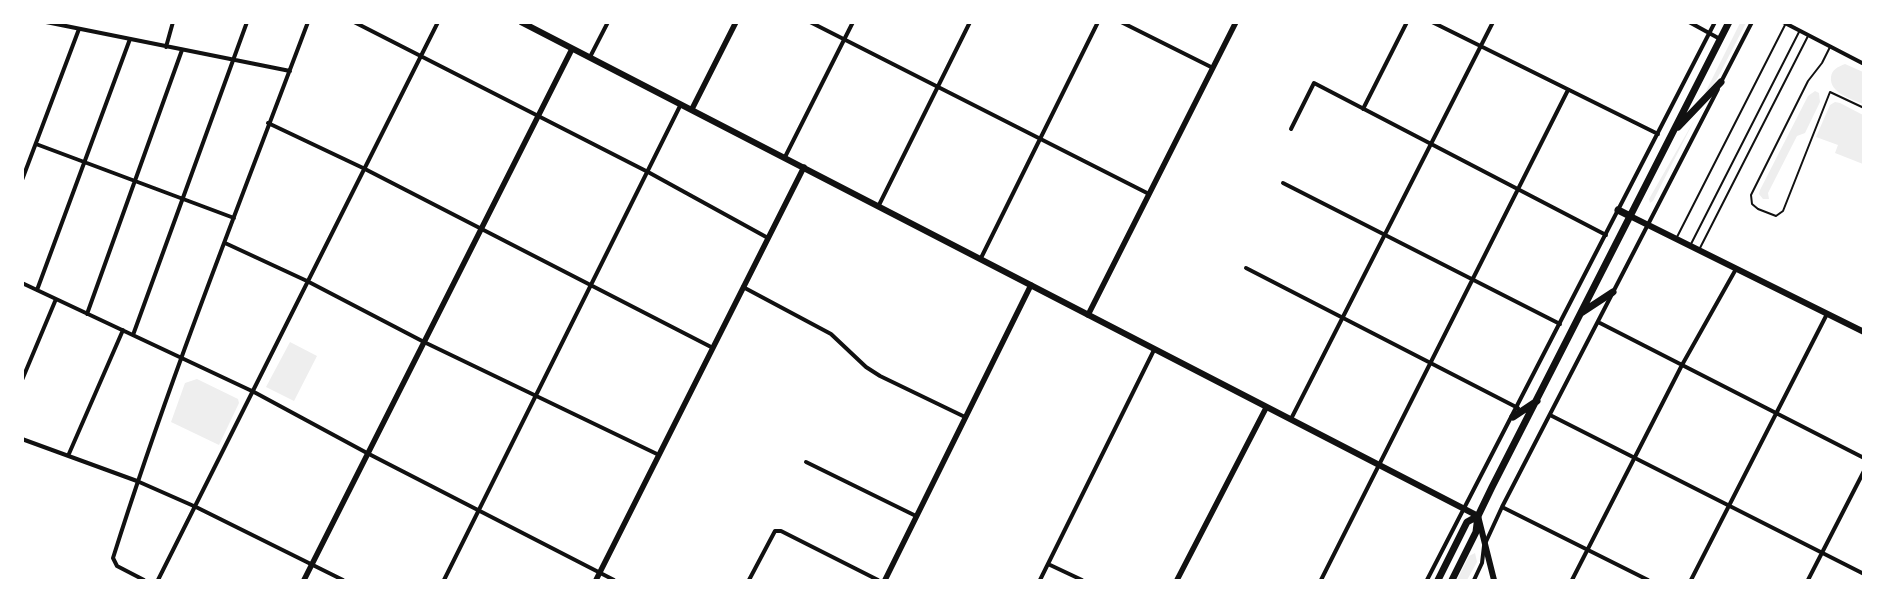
<!DOCTYPE html>
<style>
body{margin:0}
#map{position:relative;width:1886px;height:603px;overflow:hidden;background:#fff;font-family:"IBM Plex Sans",sans-serif}
canvas{display:block}
.frame{position:absolute;inset:0;border:24px solid #fff;pointer-events:none}
</style>
<div id="map">
<canvas width="1886" height="603"></canvas>
<div class="frame"></div>
</div>
<script>
const c = document.querySelector('canvas').getContext('2d');
c.lineJoin = 'round';
function fill(path, color) { c.fillStyle = color; c.fill(path, 'evenodd'); }
function stroke(path, color, width, dash) { c.strokeStyle = color; c.lineWidth = width; c.lineCap = dash ? 'butt' : 'round'; c.setLineDash(dash || []); c.stroke(path); }
const green = new Path2D(`
 M1740 23H1746L1717 79 1701 101Z
 M1845 64 1863 72V104C1852 99 1829 93 1831 77 1832 69 1838 67 1845 64Z
 M1815 91 1819 93 1820 102 1805 133 1797 136 1768 193 1769 199H1763L1759 194 1760 190 1808 96Z
 M1835 102 1840 103 1863 115V164L1835 153 1838 145 1816 137 1830 105Z
 M1696 117 1653 201 1650 203 1649 199Z
 M290 342 317 356 294 401 266 387Z
 M197 379 238 399 239 403 219 445 171 422 185 383Z
 M1475 553 1477 562 1467 580H1457L1469 556Z`);
const service = new Path2D(`
 M1830 47 1822 63 1808 81 1751 195 1752 204 1758 209 1776 216 1783 211 1830 92 1864 108
 M1677 237 1785 25
 M1691 244 1799 32
 M1700 248 1808 36`);
const minor = new Path2D(`
 M46 22 290 71
 M354 22 648 172 768 238
 M810 22 1149 194
 M1121 22 1213 68
 M1432 22 1658 134
 M1689 22 1720 39
 M1783 22 1864 64
 M166 47 173 22
 M590 57 608 22
 M1721 82 1752 22
 M1363 109 1407 22
 M268 123 363 168 713 348
 M1291 129 1314 83 1606 235
 M36 144 234 218
 M785 157 853 22
 M22 180 79 29
 M1283 183 1560 324
 M879 205 970 22
 M225 243 307 281 424 342 659 455
 M981 258 1098 22
 M1246 268 1518 408
 M22 283 254 392 367 453 614 580
 M743 287 831 334 866 367 880 376 965 417
 M37 290 130 39
 M87 314 182 50
 M1598 322 1864 458
 M133 335 247 22
 M22 380 56 299
 M1550 415 1864 574
 M1291 419 1493 22
 M22 439 137 481 196 507 343 580
 M68 456 123 330
 M806 462 916 516
 M1502 507 1648 580
 M1048 564 1082 580
 M144 580 117 566 113 558C170 377 241 200 308 22
 M158 580 438 22
 M444 580 681 104
 M749 580 775 531H781L878 580
 M1040 580 1154 350
 M1321 580 1568 90
 M1427 580 1715 22
 M1474 580 1482 563 1484 546 1502 507 1718 89
 M1572 580 1682 365 1736 269
 M1691 580 1827 314
 M1808 580 1864 471`);
const secondary = new Path2D(`
 M692 109 736 22
 M1088 315 1236 22
 M304 580 572 49
 M596 580 804 167
 M885 580 1031 285
 M1177 580 1266 408`);
const primary = new Path2D(`
 M521 22 1478 516 1494 580
 M1630 216 1864 332`);
const trunk = new Path2D(`
 M1678 127 1721 82
 M1618 210 1630 216
 M1581 313 1613 292
 M1513 417 1537 401
 M1438 580 1467 522 1478 516
 M1452 580 1476 532 1478 516 1492 487 1729 22`);
fill(green, '#eee');
stroke(service, '#111', 2);
stroke(minor, '#111', 4);
stroke(secondary, '#111', 5.5);
stroke(primary, '#111', 6);
stroke(trunk, '#111', 7);
</script>
